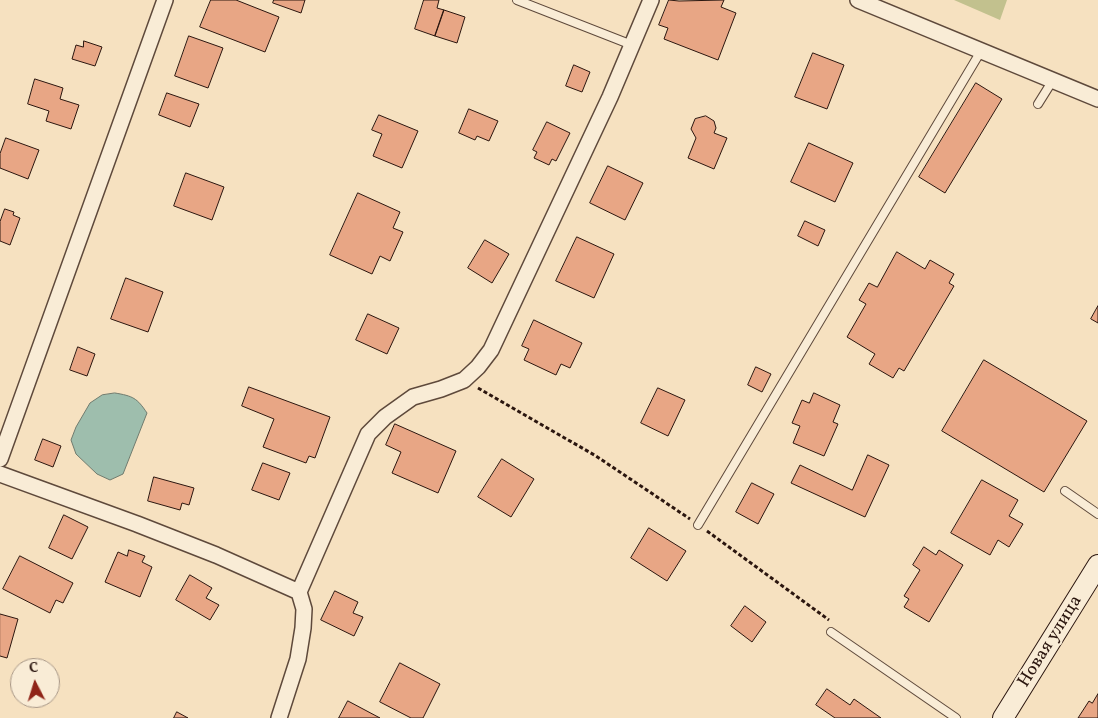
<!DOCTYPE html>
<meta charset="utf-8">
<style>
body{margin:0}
#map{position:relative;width:1098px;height:718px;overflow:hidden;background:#f6e1c0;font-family:Vollkorn,serif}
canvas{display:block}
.north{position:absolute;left:10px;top:658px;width:50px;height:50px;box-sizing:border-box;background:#f9ecd6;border:1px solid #a79686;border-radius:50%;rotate:355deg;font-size:14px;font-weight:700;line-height:20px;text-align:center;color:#2b160f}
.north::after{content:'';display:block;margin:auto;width:18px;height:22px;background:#8f2418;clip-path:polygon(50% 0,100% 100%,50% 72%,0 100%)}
</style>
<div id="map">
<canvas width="1098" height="718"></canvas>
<div class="north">С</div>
</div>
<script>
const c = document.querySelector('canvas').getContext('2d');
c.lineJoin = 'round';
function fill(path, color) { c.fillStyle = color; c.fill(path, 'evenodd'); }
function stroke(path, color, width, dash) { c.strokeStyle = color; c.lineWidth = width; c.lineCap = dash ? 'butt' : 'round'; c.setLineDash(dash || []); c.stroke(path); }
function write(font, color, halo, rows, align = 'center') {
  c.font = font + ' Vollkorn,serif'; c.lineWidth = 4; c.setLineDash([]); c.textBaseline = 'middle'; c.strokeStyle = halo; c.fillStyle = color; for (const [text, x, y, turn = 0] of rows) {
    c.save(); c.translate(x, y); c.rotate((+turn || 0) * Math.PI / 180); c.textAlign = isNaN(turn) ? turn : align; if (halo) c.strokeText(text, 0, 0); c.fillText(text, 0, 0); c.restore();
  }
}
const green = new Path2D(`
 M954 0H1007L1000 20Z`);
const water = new Path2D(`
 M115 393C133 396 137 398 147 413L123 474 110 480 97 474 76 454 71 440 76 427 90 403 102 395Z`);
const building = new Path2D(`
 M211 0H236L279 17 265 52 200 27Z
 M274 0H305L301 13 273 3Z
 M424 0H439L437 8 444 10 435 36 415 29Z
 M669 0 679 1 724 0 721 7 736 13 718 60 664 39 668 28 659 25Z
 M444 10 465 17 457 43 435 36Z
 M189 36 223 48 208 88 175 76Z
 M84 41 102 47 95 66 72 59 76 45 83 47Z
 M813 53 844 65 827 109 795 97Z
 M574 65 590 72 582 92 566 86Z
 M35 79 63 88 60 99 79 105 71 129 46 121 49 111 28 104Z
 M976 83 1002 99 945 193 919 177Z
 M167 93 199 104 190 127 159 115Z
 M469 109 498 121 489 141 477 136 475 140 459 133Z
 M379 115 418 131 402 168 373 156 382 134 372 130Z
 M706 116 714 121 716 128 714 133 727 138 714 169 688 158 696 138 691 129 695 119Z
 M547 122 570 133 556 161 552 159 549 165 534 158 537 152 533 150Z
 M6 138 39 150 28 179 0 168V154Z
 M809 143 853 163 835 202 791 182Z
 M608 166 643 183 625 220 590 203Z
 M186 173 224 187 212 220 174 206Z
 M358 193 400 212 393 228 403 232 390 261 380 256 372 274 330 255Z
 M5 209 14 212 13 215 20 218 10 245 0 241V222Z
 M805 221 825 230 818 246 798 236Z
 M577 237 614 254 594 298 556 281Z
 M485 240 509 254 492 283 468 268Z
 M897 252 925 269 930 260 954 274 949 283 954 286 904 371 899 368 893 378 869 364 875 354 847 337 866 304 859 300 869 283 877 287Z
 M126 278 163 292 148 332 111 319Z
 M1098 306V323L1091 319Z
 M368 314 399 328 387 354 356 340Z
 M534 320 582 343 570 368 561 364 556 375 524 360 529 349 522 346Z
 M78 347 95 354 87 376 70 370Z
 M984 360 1087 421 1044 492 942 431Z
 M756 367 771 374 762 392 748 385Z
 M249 387 330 417 315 458 309 456 306 463 263 447 274 419 242 406Z
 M658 388 685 400 668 436 641 423Z
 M814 393 840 405 833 422 838 424 824 456 793 443 800 426 792 423 802 400 809 403Z
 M395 424 456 451 438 493 392 473 401 452 386 445Z
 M43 439 61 446 53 467 35 460Z
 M868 455 889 465 865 517 791 483 800 465 852 490Z
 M502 459 534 479 511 517 478 497Z
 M263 463 290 473 279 500 252 490Z
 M154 477 194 488 189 505 182 503 180 510 148 501Z
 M982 480 1018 500 1009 516 1023 524 1009 547 998 540 990 555 951 533Z
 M752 483 774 494 758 524 736 512Z
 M64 515 88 527 72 559 49 548Z
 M649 528 686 551 667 581 631 558Z
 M924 547 936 555 939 550 963 565 929 622 904 607 909 599 904 596 920 570 913 565Z
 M129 550 145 556 142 562 152 567 140 597 105 582 118 552 127 556Z
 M20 556 73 583 63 603 56 600 50 613 3 589Z
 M190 575 212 588 206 598 219 605 210 620 176 600Z
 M335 591 358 602 353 613 363 617 354 636 321 620Z
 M745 606 766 622 752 642 731 626Z
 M0 614 18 619 7 658 0 656Z
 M400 663 440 684 423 718H411L380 702Z
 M827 689 850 705 854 699 881 718H835L816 705Z
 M1098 694V718H1078L1089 701 1092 703Z
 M348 701 380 718H339Z
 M177 712 188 718H174Z`);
const path = new Path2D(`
 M478 388 596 456 690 519
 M707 531 829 620`);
const lane = new Path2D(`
 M517 0 632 45
 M1038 104 1053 80
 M1065 491 1098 514
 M698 525 981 51
 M831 632 956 718`);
const street = new Path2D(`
 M858 0 1098 99
 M0 459 165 0
 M0 474 137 524 216 555 299 592 368 434 385 417 413 397 441 389 464 380 478 367 491 350 610 97 651 0
 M279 718 298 659 303 628 304 609 299 592`);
const secondary = new Path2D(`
 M1003 718 1098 565`);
const streetNames = [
 ["Новая улица",1051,642,-58]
];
fill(green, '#c2c18e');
fill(water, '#9ebead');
stroke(water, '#707b6e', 1);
fill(building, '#e8a685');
stroke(building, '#2b160f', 1);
stroke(lane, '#5e493b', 10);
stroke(street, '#5e493b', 18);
stroke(secondary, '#2b160f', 22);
stroke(path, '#2b160f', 3, [4, 2.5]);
stroke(lane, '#f9ecd6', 8);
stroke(street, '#f9ecd6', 15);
stroke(secondary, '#f9ecd6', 20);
write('18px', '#2b160f', '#f9ecd6', streetNames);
</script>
